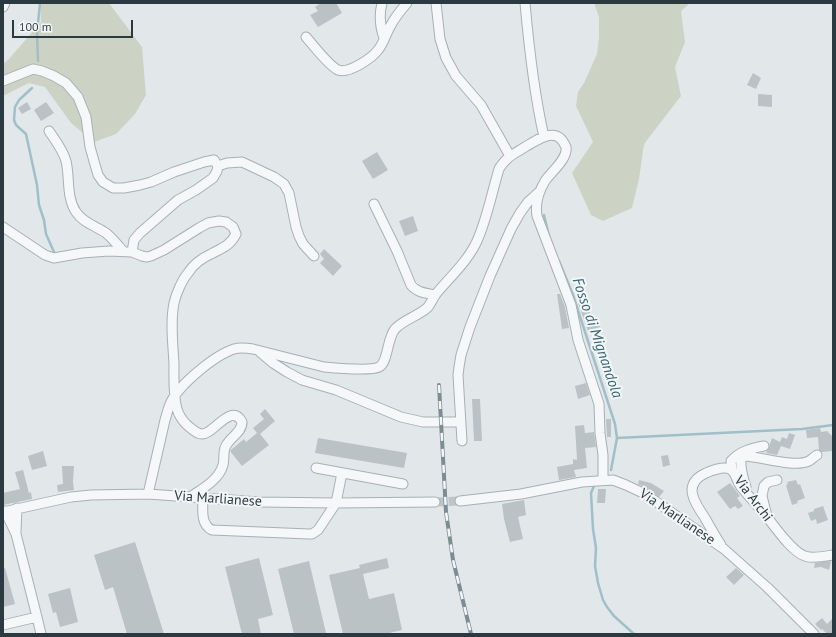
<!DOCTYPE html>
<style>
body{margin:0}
#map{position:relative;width:836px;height:637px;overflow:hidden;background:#e2e8ea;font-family:"PT Sans",sans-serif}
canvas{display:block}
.frame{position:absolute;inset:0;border:4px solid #2b3a41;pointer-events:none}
.scale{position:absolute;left:12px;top:20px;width:121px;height:18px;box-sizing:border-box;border:2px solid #2b3a41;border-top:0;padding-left:5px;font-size:12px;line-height:14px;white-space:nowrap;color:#2b3a41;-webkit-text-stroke:3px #f2f6f7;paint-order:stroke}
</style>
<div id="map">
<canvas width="836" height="637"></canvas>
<div class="frame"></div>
<div class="scale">100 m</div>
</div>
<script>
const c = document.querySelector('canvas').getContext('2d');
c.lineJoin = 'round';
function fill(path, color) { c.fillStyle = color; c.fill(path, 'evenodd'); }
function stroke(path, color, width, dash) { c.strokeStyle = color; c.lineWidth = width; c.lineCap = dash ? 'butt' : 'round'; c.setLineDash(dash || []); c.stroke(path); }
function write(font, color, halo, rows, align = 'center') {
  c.font = font + ' "PT Sans",sans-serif'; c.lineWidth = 4; c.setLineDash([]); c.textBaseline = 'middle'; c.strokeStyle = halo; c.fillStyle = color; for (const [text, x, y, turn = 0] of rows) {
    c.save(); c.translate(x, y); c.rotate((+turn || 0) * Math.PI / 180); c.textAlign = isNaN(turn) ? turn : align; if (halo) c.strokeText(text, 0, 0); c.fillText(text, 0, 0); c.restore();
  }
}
const green = new Path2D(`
 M38 3H109L142 47 146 95 135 114 116 134 94 142 71 123 45 87 29 83 3 96V64L8 60 41 22 40 5Z
 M594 3H690L681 11 685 42 675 67 681 96 644 144 639 179 632 208 603 221 591 215 572 173 593 142 576 106 578 92 584 83 597 54 599 37V17Z`);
const stream = new Path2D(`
 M38 61 37 33 40 3
 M32 88 19 100 15 107 14 120 16 125 26 134 37 185 39 205 44 220 46 234 54 252
 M544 215 549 236
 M559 261 573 295 615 424 617 438 611 470
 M617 438 802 429 833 425
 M594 486 591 493 593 529 596 548 595 566 598 583 603 600 607 607 614 616 634 634`);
const building = new Path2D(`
 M321 3H336L342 13 318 27 310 15 318 11 315 7Z
 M753 73 761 78 756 89 747 85Z
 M758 94 772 95V107L758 106Z
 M27 102 31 109 22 114 18 108Z
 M46 102 54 113 41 121 34 110Z
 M377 152 388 170 373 179 362 161Z
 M413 216 418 231 405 236 399 221Z
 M324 249 342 266 333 276 320 263 324 259 320 254Z
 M557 294H560L565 307 569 328 562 329Z
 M586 300 592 320 597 318 600 327 588 331 578 303Z
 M586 383 590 395 578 399 575 386Z
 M472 399H480L482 441H474Z
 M265 409 275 421 260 434 269 445 242 466 230 451 231 450 244 439 246 442 257 433 253 428 264 419 260 414Z
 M606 419H611V437H607Z
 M584 425 585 433 594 432 596 447 585 448 587 468 574 470 576 477 559 480 557 467 573 464V459L577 460 575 426Z
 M820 428 821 432 827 431 832 436 833 451 822 452 819 450 818 437 807 438 806 430Z
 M789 433 795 435 790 449 781 446 777 455 766 453 769 448 770 444 772 438 780 442 782 437 787 439Z
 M318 438 407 453 404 468 315 453Z
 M43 451 47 466 32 470 28 456Z
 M668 455 670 465 663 467 661 456Z
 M62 466H74L73 482 74 490 58 492 57 485 63 484Z
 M23 470 29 493 31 492 32 499 3 505V493L20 489 15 472Z
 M639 480 651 483 664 491 659 497 648 489 638 484Z
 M796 480 798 485 800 484 805 498 797 501 798 503 792 505 786 485 788 484 787 482Z
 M730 483 740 496 737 498 743 506 738 509 735 506 730 509 717 492Z
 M598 489H606L605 503H597Z
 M524 500 526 515 518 517 523 539 510 542 504 519 502 504Z
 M823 506 828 520 817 524 816 519 811 521 808 513 814 511V509Z
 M135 542 164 634H127L113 587 105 590 94 555Z
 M259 558 273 615 258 619 261 634H242L225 567Z
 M387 558 389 568 363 574 369 599 394 593 402 630 385 634H343L329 575 360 568 359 565Z
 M309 561 326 633 322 634H294L278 569Z
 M830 561 831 562 829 570 821 567 814 568 815 563Z
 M5 568 15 604 3 607V569Z
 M736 568 744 575 734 585 726 577Z
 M70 588 78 622 60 627 56 612 53 613 48 594Z
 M822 618 827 624 833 618V634H827L822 629 821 630 815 624Z`);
const minorTunnel = new Path2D(`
 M435 502 460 501`);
const minor = new Path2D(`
 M382 3C379 15 380 27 384 38
 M436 3 440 39 446 58 456 76 481 105 510 156
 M525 3C529 48 534 93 544 137
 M3 7 5 3
 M306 37C314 46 328 65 338 70 349 74 372 58 378 50 384 43 386 33 391 25 395 17 401 10 407 3
 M3 81 33 69 42 71 54 76 66 83 78 97 86 117 90 147 98 175 103 182 113 188H124L140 185 151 182 174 172 204 162 214 160 218 166 217 171 213 178 196 190 178 200 140 233 134 240 132 252
 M49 131C55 140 63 150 66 161 70 177 66 197 76 212 83 223 96 226 106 233 112 238 118 245 123 251
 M218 166 227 163 242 162 274 177 284 184 289 193 296 227 299 236 303 244 314 256
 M374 204 397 251 411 285C417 293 427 293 435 295
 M3 227 45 255 54 258 82 253 109 251 132 252 142 256 147 257 151 256 164 250 199 228 208 223 219 221 226 222 233 227 236 234C230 246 222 248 211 254 202 258 193 265 188 273 182 280 176 294 174 303 170 323 173 344 174 364 174 379 173 395 177 409 179 416 182 420 187 425 191 428 196 434 202 434 214 434 231 402 242 422 242 432 232 436 227 444 222 450 225 458 223 465 219 480 202 489 190 497
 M260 352 273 363 287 372 302 380 336 390 401 417 423 422H461
 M462 441 458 375 459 367 461 355 470 327 490 276 511 229 520 213 528 202 540 191
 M316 468 403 484
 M732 470 731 461C740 451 752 448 764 446
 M746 487C743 478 740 469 741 459L745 456C762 457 794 468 809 461 812 459 814 457 817 455
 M148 494 165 420C167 414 168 408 171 402 180 384 215 355 234 349 240 347 247 348 253 349L324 367C335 368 371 371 379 367 388 363 387 338 395 329 404 319 419 316 428 307 431 303 433 298 436 294 450 277 468 261 477 241 487 219 492 192 499 169 501 165 504 162 507 159 512 154 519 151 525 147 534 142 551 129 561 139 563 141 565 145 566 147 568 159 551 172 545 181 539 191 535 204 537 216L571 305 578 340 599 404 600 433 603 455V480
 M203 498C203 509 200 524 212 530L309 534H312L318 530 336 503 342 473
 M460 501 521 494 582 482 613 480 626 485 645 494 724 549 768 588 814 634
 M5 511 16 534 37 617
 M3 512 71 497 91 495 148 494 259 502 336 503 435 502
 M767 516 762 496 764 486 768 482 777 480
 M16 532 17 508
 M721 545C715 536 710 527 705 518 694 502 682 484 706 473 713 470 723 466 730 469 736 472 737 482 741 487 750 497 758 507 767 517 776 528 792 552 805 556 812 559 826 556 833 555
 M3 625 37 617 41 634`);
const rail = new Path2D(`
 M439 385 446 512 453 560 471 634`);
const streetNames = [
 ["Via Marlianese",218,499,4],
 ["Via Archi",753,499,53],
 ["Via Marlianese",677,517,34]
];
const waterNames = [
 ["Fosso di Mignandola",597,338,71]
];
fill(green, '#cdd3c4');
stroke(stream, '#a0bfc8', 2.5);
fill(building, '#bac2c6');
stroke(minorTunnel, '#bdc5c8', 9, [9, 4.5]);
stroke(minor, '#a7b0b4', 11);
stroke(minor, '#f5f7f8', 9);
stroke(rail, '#7d8c93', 4);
stroke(rail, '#f2f6f7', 2.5, [8]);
write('14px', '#2b3a41', '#f2f6f7', streetNames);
write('italic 15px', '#376473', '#f2f6f7', waterNames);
</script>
